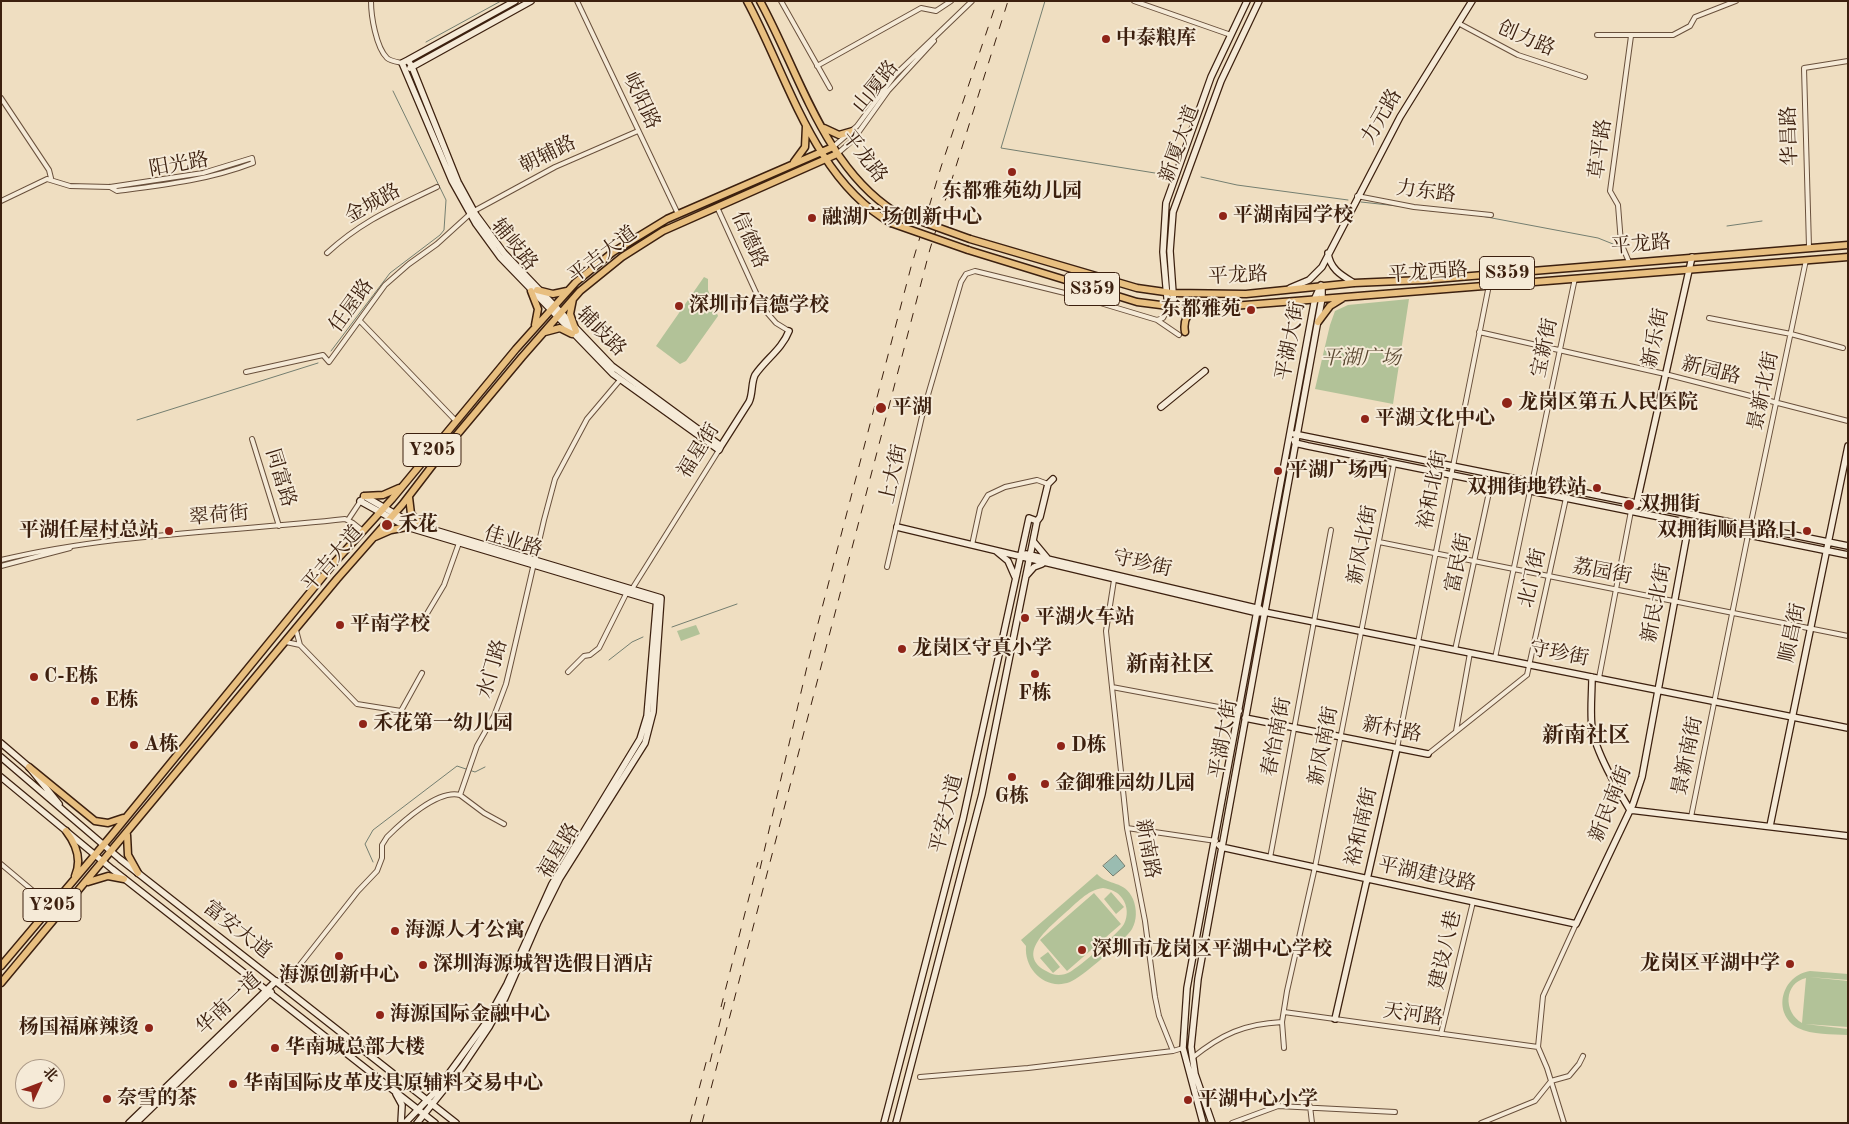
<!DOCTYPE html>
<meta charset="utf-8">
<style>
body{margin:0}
#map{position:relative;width:1849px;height:1124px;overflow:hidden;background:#efdec1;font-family:"Old Standard TT","Noto Serif SC",serif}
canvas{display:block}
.frame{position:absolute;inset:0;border:2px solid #3c200f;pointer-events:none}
.north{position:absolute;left:15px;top:1059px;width:50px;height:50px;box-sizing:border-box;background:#f5ead7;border:1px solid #ab9987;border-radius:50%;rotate:47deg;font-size:14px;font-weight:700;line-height:20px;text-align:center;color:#3c200f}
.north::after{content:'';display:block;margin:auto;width:18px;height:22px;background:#8f2418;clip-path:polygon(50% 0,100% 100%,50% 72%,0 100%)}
</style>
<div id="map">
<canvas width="1849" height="1124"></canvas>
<div class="frame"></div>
<div class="north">北</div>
</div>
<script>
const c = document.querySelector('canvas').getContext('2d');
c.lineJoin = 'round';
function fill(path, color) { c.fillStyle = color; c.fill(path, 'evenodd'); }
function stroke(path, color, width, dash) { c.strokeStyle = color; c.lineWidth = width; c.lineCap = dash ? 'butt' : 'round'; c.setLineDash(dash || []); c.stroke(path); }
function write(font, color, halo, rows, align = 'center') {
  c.font = font + ' "Old Standard TT","Noto Serif SC",serif'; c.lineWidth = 4; c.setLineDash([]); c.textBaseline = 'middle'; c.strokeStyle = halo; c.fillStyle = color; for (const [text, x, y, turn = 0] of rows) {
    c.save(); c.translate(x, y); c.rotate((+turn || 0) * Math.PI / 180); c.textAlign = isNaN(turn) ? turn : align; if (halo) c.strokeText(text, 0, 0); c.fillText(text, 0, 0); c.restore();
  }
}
const green = new Path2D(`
 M704 277 708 279V290L718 316 686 361 680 364 656 346Z
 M1409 299 1393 404 1315 389 1330 325 1335 311 1348 305Z
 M696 625 700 634 681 641 677 631Z
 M1097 874C1108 886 1125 880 1133 899 1137 909 1137 920 1132 929 1126 939 1081 978 1070 982 1046 991 1024 970 1026 946L1021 940ZM1103 888C1111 889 1118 892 1122 898 1128 906 1128 916 1124 924 1119 933 1079 967 1070 972 1063 976 1054 976 1048 972 1013 955 1050 927 1065 913 1076 904 1087 890 1103 888Z
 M1111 892 1124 907 1116 914 1104 899Z
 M1094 893 1121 924 1067 971 1040 940Z
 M1048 952 1060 967 1053 973 1040 958Z
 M1810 971 1848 974V980L1809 977 1848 981V1027L1805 1024 1848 1029V1035C1832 1034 1812 1035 1798 1028 1771 1013 1782 975 1810 971ZM1806 978 1802 1023C1783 1012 1784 983 1806 978Z`);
const water = new Path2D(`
 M1116 855 1125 866 1113 876 1103 866Z`);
const stream = new Path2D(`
 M1045 1 1001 148 1161 174
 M426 42 501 1
 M1201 177 1237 185 1348 200
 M1361 202 1407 207
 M1423 210 1476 215 1598 238 1613 244
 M1727 226 1762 221
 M331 351 390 273 440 235 444 230 446 200 393 91
 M137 420 318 363
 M672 627 737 604
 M609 660 632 642 643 637
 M373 862 365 844 373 830 457 766 475 772 485 767`);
const street = new Path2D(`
 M371 1C371 16 376 47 387 58 390 61 397 62 402 63
 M577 1 678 214
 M781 1 830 88
 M1134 1 1231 35
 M1458 23 1518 55 1585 77
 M1597 35H1673L1690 26 1695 17 1736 1
 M817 66 921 8 936 11 951 1
 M1 98 49 170 51 178
 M833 147 857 126 895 75 972 1
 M837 154 853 140 888 91 934 41
 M1357 196 1414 207 1491 215
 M1 201 47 179 70 186 110 187 203 173 252 158 253 163C209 180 164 185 117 191L110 187
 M717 207 763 308 776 323 789 331
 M474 211 555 167 638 131
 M1809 247 1804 68 1848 61
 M327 253C363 220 394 208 437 187
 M1629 262 1621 243 1618 205 1610 191 1631 36
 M1709 318 1791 334 1843 348
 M1157 320 1163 318 1168 309
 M360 321 456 421
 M1479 332 1665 374 1848 421
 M246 372 323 355 329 362 385 285 409 264 437 244 470 214
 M252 439 279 526
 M1532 483 1575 278
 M348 520 364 496
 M1750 527 1806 260
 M1379 542 1848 636
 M972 545 980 508 988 495 1005 487 1037 480 1048 484
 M1 560C113 533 230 532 345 519L353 523 363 531
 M1 566 70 548
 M887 567 923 412 961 282 966 274 975 271 1077 296 1157 320 1179 335
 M1114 580 1106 631 1127 828 1145 921 1155 997 1159 1016 1173 1051 1183 1048
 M632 589 719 450
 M419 627 444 585 459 543
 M296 630 300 645 357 704 401 711 422 673
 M286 642 300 645
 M1455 650 1491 483
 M1495 658 1530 491
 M568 672 584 656 590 655 599 648 626 594
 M1599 678 1631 511
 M1112 687 1240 711
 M1456 731 1470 653
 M1397 748 1489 285
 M1428 754 1527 675 1566 498
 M460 795 484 813 504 824
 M1691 817 1748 535
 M1127 828 1216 841
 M1270 858 1331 530
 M1 864 51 906
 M276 981 288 980 358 891 377 871 382 858V845L387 837C402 822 438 789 460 795L477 746 494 716 506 684 544 520 555 479 587 419 620 380
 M1284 1012 1538 1047
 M1282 1022 1284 1048
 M1441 1034 1473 902
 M1192 1058C1222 1034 1244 1024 1282 1022L1287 991 1315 867 1394 464
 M920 1077 1028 1068 1173 1051
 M1310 1106 1312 1123
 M1232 1123 1278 1106 1395 1112
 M1481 1123 1535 1101 1551 1081 1569 1076 1579 1064 1583 1056
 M1564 1123 1547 1068 1538 1047 1543 996 1576 924`);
const secondary = new Path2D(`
 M408 60 515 1
 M410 68 531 1
 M1328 253C1330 269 1341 275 1354 283
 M1290 288 1309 280 1322 267 1400 117 1472 1
 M1174 307 1170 251 1173 212 1221 81 1259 1
 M1168 309 1163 252 1166 203 1211 77 1247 1
 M1161 407 1205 371
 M1294 434 1848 546
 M1294 440 1295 443 1308 446 1848 555
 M721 446 612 366 504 253 476 215 458 182 412 67 408 60 402 63 452 181 476 224 500 257 613 374 719 450 721 446 749 402C753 394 751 383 755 375 766 359 782 349 789 331
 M364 496 411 523 661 598 653 712 645 743 560 878 538 922 505 998 489 1027 462 1067 417 1123
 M360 501 407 527 658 602
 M1636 506 1692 257
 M897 527 1258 613 1264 612 1848 728
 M1033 541 1048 559
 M996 551 1008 561 1015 577
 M1026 554 1260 609
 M1026 576 1034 567 1042 564
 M1592 677C1592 694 1590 712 1592 728 1595 750 1618 791 1630 810L1848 836
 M1245 718 1428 754
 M1 743 29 767 59 804
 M1 757 120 859 456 1123
 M1 777 112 869 435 1123
 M1770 826 1848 446
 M1219 845 1221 847 1576 924 1633 804 1642 777 1689 523
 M1335 1019 1397 748
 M396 1094 402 1105 401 1123
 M129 1123 276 981
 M136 1123 271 992
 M405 1123 436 1091 485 1024 507 984 552 884 640 739 647 716 657 597
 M884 1123 963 819 1029 518 1037 521
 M896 1123 982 794 1037 521 1040 517 1048 484 1053 479
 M1203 1123 1183 1048 1187 988 1315 298 1321 285
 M1212 1123 1195 1074 1191 1047 1198 979 1322 298V287`);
const primary = new Path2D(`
 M747 1C787 75 814 180 891 223
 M760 1C799 72 824 167 895 212
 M824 128 839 135 853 131
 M794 162 805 147 806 126
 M970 239 1137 288 1172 293 1246 294 1354 283 1423 280 1848 245
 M968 250 1137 302 1184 308 1220 307 1848 257
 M537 290 553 294 567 291
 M531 291 538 309 535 325
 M573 299 570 314 576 331
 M1318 322 1330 306 1343 298
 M545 332 560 328 572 334
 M1185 332C1183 321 1187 312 1198 308
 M364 496 383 495 399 488
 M409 497 411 514 424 527
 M375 537 391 530 407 527
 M29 767 95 821 108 823 123 818
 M66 831C76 844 82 860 75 876
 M127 835 128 855 138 873
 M88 882 108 876 124 879
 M1 966 111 836 334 563 392 499 516 349 576 282 613 252 667 219 833 147
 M1 983 337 579 402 505 445 449 522 357 580 291 622 257 663 231 837 154`);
const rail = new Path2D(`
 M760 869 809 658 911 267 941 167 997 1
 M721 1007 758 862
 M710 1062 725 1002
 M690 1123 708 1055
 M702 1123 930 249 1008 1`);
const primaryBridge = new Path2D(`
 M895 212 970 239
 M891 223 968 250`);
const markers = [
 [1106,39,5,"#8f2418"],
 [1012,172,5,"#8f2418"],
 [1223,216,5,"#8f2418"],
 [812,218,5,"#8f2418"],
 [679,306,5,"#8f2418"],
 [1251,310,5,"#8f2418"],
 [1507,403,6,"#8f2418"],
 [881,408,6,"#8f2418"],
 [1365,419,5,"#8f2418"],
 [1278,471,5,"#8f2418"],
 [1597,488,5,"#8f2418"],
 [1629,505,6,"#8f2418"],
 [387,525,6,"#8f2418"],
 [169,531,5,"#8f2418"],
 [1807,531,5,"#8f2418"],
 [1025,618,5,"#8f2418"],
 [340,625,5,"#8f2418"],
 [902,649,5,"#8f2418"],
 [1035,674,5,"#8f2418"],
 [34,677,5,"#8f2418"],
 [95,701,5,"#8f2418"],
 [363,724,5,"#8f2418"],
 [134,745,5,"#8f2418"],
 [1061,746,5,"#8f2418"],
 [1012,777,5,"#8f2418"],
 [1045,784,5,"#8f2418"],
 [395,931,5,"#8f2418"],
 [1082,950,5,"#8f2418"],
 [339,956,5,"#8f2418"],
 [1790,964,5,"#8f2418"],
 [423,965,5,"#8f2418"],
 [380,1015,5,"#8f2418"],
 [149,1028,5,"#8f2418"],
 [275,1048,5,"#8f2418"],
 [233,1084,5,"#8f2418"],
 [107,1099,5,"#8f2418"],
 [1188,1100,5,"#8f2418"]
];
const shields = [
 [1507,273,55],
 [1092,289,55],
 [432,450,58],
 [52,905,58]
];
const shieldNames = [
 ["S359",1507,273],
 ["S359",1092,289],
 ["Y205",432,450],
 ["Y205",52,905]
];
const poiNames = [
 ["中泰粮库",1116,39],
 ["东都雅苑幼儿园",1012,192,"center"],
 ["平湖南园学校",1233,216],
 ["融湖广场创新中心",822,218],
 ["深圳市信德学校",689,306],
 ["东都雅苑",1241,310,"right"],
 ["龙岗区第五人民医院",1518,403],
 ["平湖",892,408],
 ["平湖文化中心",1375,419],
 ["平湖广场西",1288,471],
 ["双拥街地铁站",1587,488,"right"],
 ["双拥街",1640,505],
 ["禾花",398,525],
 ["平湖任屋村总站",159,531,"right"],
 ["双拥街顺昌路口",1797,531,"right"],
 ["平湖火车站",1035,618],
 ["平南学校",350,625],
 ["龙岗区守真小学",912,649],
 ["C-E栋",44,677],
 ["F栋",1035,694,"center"],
 ["E栋",105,701],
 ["禾花第一幼儿园",373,724],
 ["A栋",144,745],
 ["D栋",1071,746],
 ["金御雅园幼儿园",1055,784],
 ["G栋",1012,797,"center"],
 ["海源人才公寓",405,931],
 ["深圳市龙岗区平湖中心学校",1092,950],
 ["龙岗区平湖中学",1780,964,"right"],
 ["深圳海源城智选假日酒店",433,965],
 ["海源创新中心",339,976,"center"],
 ["海源国际金融中心",390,1015],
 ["杨国福麻辣烫",139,1028,"right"],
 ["华南城总部大楼",285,1048],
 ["华南国际皮革皮具原辅料交易中心",243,1084],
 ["奈雪的茶",117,1099],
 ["平湖中心小学",1198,1100]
];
const streetNames = [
 ["创力路",1526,39,23],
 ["山厦路",876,87,-51],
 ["岐阳路",641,101,65],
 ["力元路",1382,117,-60],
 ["华昌路",1790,136,-92],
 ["新厦大道",1180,144,-70],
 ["草平路",1601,149,-82],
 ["朝辅路",548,155,-26],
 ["平龙路",864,157,52],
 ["阳光路",179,165,-10],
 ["力东路",1426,192,7],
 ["金城路",373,204,-29],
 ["信德路",749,240,66],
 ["辅岐路",514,245,51],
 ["平龙路",1641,245,-5],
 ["平吉大道",603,255,-37],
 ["平龙西路",1428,273,-4],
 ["平龙路",1238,276,-3],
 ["任屋路",352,306,-54],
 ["辅歧路",601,332,45],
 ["新乐街",1656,338,-78],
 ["平湖大街",1291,341,-79],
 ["宝新街",1545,348,-78],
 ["新园路",1711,371,14],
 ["景新北街",1764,391,-78],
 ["福星街",699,451,-58],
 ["上大街",894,474,-77],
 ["同富路",280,478,73],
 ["裕和北街",1433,490,-79],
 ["翠荷街",219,516,-5],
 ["佳业路",513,542,17],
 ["新风北街",1363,545,-79],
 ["平吉大道",333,559,-49],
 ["富民街",1459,563,-78],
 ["守珍街",1142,564,13],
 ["荔园街",1602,572,11],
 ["北门街",1533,578,-77],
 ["新民北街",1657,603,-79],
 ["顺昌街",1793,633,-78],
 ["守珍街",1559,654,11],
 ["水门路",493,669,-74],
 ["新村路",1392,730,11],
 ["春怡南街",1277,737,-79],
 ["平湖大街",1224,739,-80],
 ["新风南街",1324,746,-79],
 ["景新南街",1688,756,-78],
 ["新民南街",1611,804,-68],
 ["平安大道",947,814,-76],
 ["裕和南街",1362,827,-77],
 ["新南路",1147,849,80],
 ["福星路",559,851,-59],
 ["平湖建设路",1427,875,12],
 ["富安大道",237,930,38],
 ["建设八巷",1446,950,-77],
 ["华南一道",229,1004,-43],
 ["天河路",1413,1015,8]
];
const parkNames = [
 ["平湖广场",1361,359]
];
const quarterNames = [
 ["新南社区",1170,665],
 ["新南社区",1586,736]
];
fill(green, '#b2c298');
fill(water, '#9abcb1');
stroke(water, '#747e70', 1);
stroke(stream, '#747e70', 1);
stroke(street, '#69503c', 6);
stroke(secondary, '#3c200f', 8);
stroke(primary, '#3c200f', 9);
stroke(street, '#f5ead7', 4);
stroke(secondary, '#f5ead7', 5.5);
stroke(primary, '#e8bf80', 6);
stroke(rail, '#3c200f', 1, [9, 9]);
stroke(primaryBridge, '#3c200f', 9, []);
stroke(primaryBridge, '#e8bf80', 6);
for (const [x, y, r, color] of markers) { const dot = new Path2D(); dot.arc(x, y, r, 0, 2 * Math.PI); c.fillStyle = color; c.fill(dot); stroke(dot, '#f5ead7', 2); }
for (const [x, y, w] of shields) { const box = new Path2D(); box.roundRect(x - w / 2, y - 16.5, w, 33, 4); c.fillStyle = '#f5ead7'; c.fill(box); stroke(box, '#3c200f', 1); }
write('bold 19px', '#3c200f', null, shieldNames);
write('bold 20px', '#3c200f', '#f5ead7', poiNames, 'left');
write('20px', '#3c200f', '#f5ead7', streetNames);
write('italic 20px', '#5a4831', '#f5ead7', parkNames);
write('bold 22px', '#3c200f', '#f5ead7', quarterNames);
</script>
